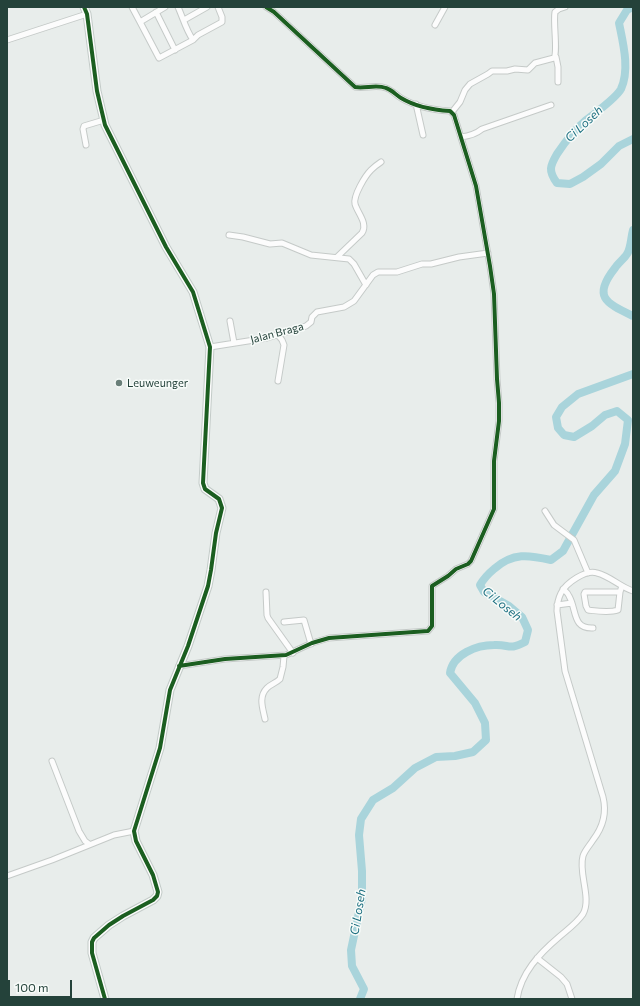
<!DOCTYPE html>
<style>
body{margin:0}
#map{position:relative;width:640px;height:1006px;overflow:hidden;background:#e8edeb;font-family:Commissioner,sans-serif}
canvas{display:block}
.frame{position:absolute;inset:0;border:8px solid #24423a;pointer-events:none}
.scale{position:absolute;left:8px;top:980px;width:64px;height:18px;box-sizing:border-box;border:2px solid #24423a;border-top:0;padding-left:5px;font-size:12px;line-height:14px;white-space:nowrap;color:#24423a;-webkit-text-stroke:3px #f7fbf9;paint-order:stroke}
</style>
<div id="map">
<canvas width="640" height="1006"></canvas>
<div class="frame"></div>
<div class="scale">100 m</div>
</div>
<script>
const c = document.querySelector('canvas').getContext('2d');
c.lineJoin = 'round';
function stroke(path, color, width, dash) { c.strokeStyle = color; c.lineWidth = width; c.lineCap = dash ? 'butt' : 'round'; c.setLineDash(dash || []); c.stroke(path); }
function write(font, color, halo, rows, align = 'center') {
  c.font = font + ' Commissioner,sans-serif'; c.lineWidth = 3; c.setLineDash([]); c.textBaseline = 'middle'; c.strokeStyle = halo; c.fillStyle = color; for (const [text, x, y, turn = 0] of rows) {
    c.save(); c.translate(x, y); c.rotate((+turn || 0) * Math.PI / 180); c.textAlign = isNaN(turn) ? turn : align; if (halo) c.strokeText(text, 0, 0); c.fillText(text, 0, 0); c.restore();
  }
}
const river = new Path2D(`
 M633 7 627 10 619 23C623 43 630 69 621 89 617 97 593 115 585 121 574 130 565 142 557 154 550 166 548 171 557 183L570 184 583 177 601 164 619 146 633 139
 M633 230C631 237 631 248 627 254 624 259 618 263 615 268 592 297 606 303 633 316
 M360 999 364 989 352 966 351 950 362 898V871L359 835 361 819 373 800 393 788 415 768 436 757 455 756 473 752 486 740 485 723 475 703 450 673C453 654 477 645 494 645 510 644 508 651 525 642L528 630 522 617 509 606 484 592 480 585C484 578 488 574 494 569 513 552 529 555 551 560L563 551 594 495 615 471 625 444 628 420 617 411 605 415 592 426 574 437 564 435 558 428 556 417 562 407 578 394 633 374`);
const street = new Path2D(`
 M132 7 140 22 165 7
 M178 7C183 18 186 30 193 40L198 35 222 22V17L218 7
 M156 12 175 50
 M184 20 207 7
 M140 22 159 58 193 40
 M435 25 445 7
 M7 40 87 14
 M556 57 558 67V82
 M416 104 423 135
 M452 112 460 102 465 90 470 84 488 74 492 71H507L515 69 528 70 535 63 554 58C558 52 553 23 555 12L559 9 565 7
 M461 137C469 136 476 134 482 129L551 105
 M86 145 83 129 84 126 104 120
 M229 235 243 237 270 244 282 243 311 255 349 259 354 264 366 285
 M337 257 362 233C368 223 358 214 355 204 353 196 365 176 371 170 374 167 378 164 381 162
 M230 321 234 343
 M277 334 282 340 284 345 278 381
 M210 347 267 338 306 326 311 322 312 317 317 312 344 307 354 301 373 275 378 272H397L422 264H431L459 257 488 253
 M545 511 554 525 574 540 588 573
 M563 589C565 591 568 593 569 596 577 610 572 629 593 628
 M266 592 267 615 268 618 293 653
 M620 592H585L584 594 586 606 588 610C597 611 609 613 618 610L620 592 622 586
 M557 605 572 603
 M284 622 304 620 311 644
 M179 666 225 659 286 655 312 643 329 638 428 631 432 626V586L448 576 456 569 468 564 471 561 494 509V461L499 421V403L497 379 494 294 490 266 476 186 454 115 450 111C433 110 416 107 401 98 396 95 392 90 386 88 376 84 365 89 355 87L274 12 266 7
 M265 719C263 709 258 697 267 688 271 684 276 683 280 679L283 667 284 656
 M52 761 79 831 85 841 89 844
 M7 876 52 860 114 835 134 831
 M537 958 561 977 567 984 572 999
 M517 999C521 973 539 954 559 937 567 930 577 923 583 914 592 898 578 873 583 856 585 850 590 845 593 840 603 827 607 813 603 797L565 671 557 611C557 605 558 599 561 593 566 583 586 569 597 573 610 576 620 587 633 591`);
const secondary = new Path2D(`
 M84 7 87 14 97 91 105 125 166 247 193 292 210 347 203 483 205 489 219 499 222 508 216 533 211 570 208 586 188 646 170 690 160 748 134 831 136 841 153 875 158 892 157 896 153 900 123 916 109 925 94 938 92 942V953L105 999`);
const cycleway = new Path2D(`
 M84 7 87 14 97 91 105 125 166 247 193 292 210 347 203 483 205 489 219 499 222 508 216 533 211 570 208 586 188 646 170 690 160 748 134 831 136 841 153 875 158 892 157 896 153 900 123 916 109 925 94 938 92 942V953L105 999
 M179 666 225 659 286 655 312 643 329 638 428 631 432 626V586L448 576 456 569 468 564 471 561 494 509V461L499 421V403L497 379 494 294 490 266 476 186 454 115 450 111C433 110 416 107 401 98 396 95 392 90 386 88 376 84 365 89 355 87L274 12 266 7`);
const markers = [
 [119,383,4,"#697e78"]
];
const streetNames = [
 ["Jalan Braga",277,333,-15]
];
const poiNames = [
 ["Leuweunger",127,383]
];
const waterNames = [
 ["Ci Loseh",584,124,-43],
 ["Ci Loseh",502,604,39],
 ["Ci Loseh",358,912,-81]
];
stroke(river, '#a9d4db', 8);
stroke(street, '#c5cac8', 7);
stroke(secondary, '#c3cbc8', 9);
stroke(street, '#fcfcfc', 5);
stroke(secondary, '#fcfcfc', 7);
stroke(cycleway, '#1b5e20', 4);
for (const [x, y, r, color] of markers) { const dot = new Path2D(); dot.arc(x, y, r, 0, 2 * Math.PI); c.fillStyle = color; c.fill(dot); stroke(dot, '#f7fbf9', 1.5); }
write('11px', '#24423a', '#f7fbf9', streetNames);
write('11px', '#24423a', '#f7fbf9', poiNames, 'left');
write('italic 12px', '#1c6f80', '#f7fbf9', waterNames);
</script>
